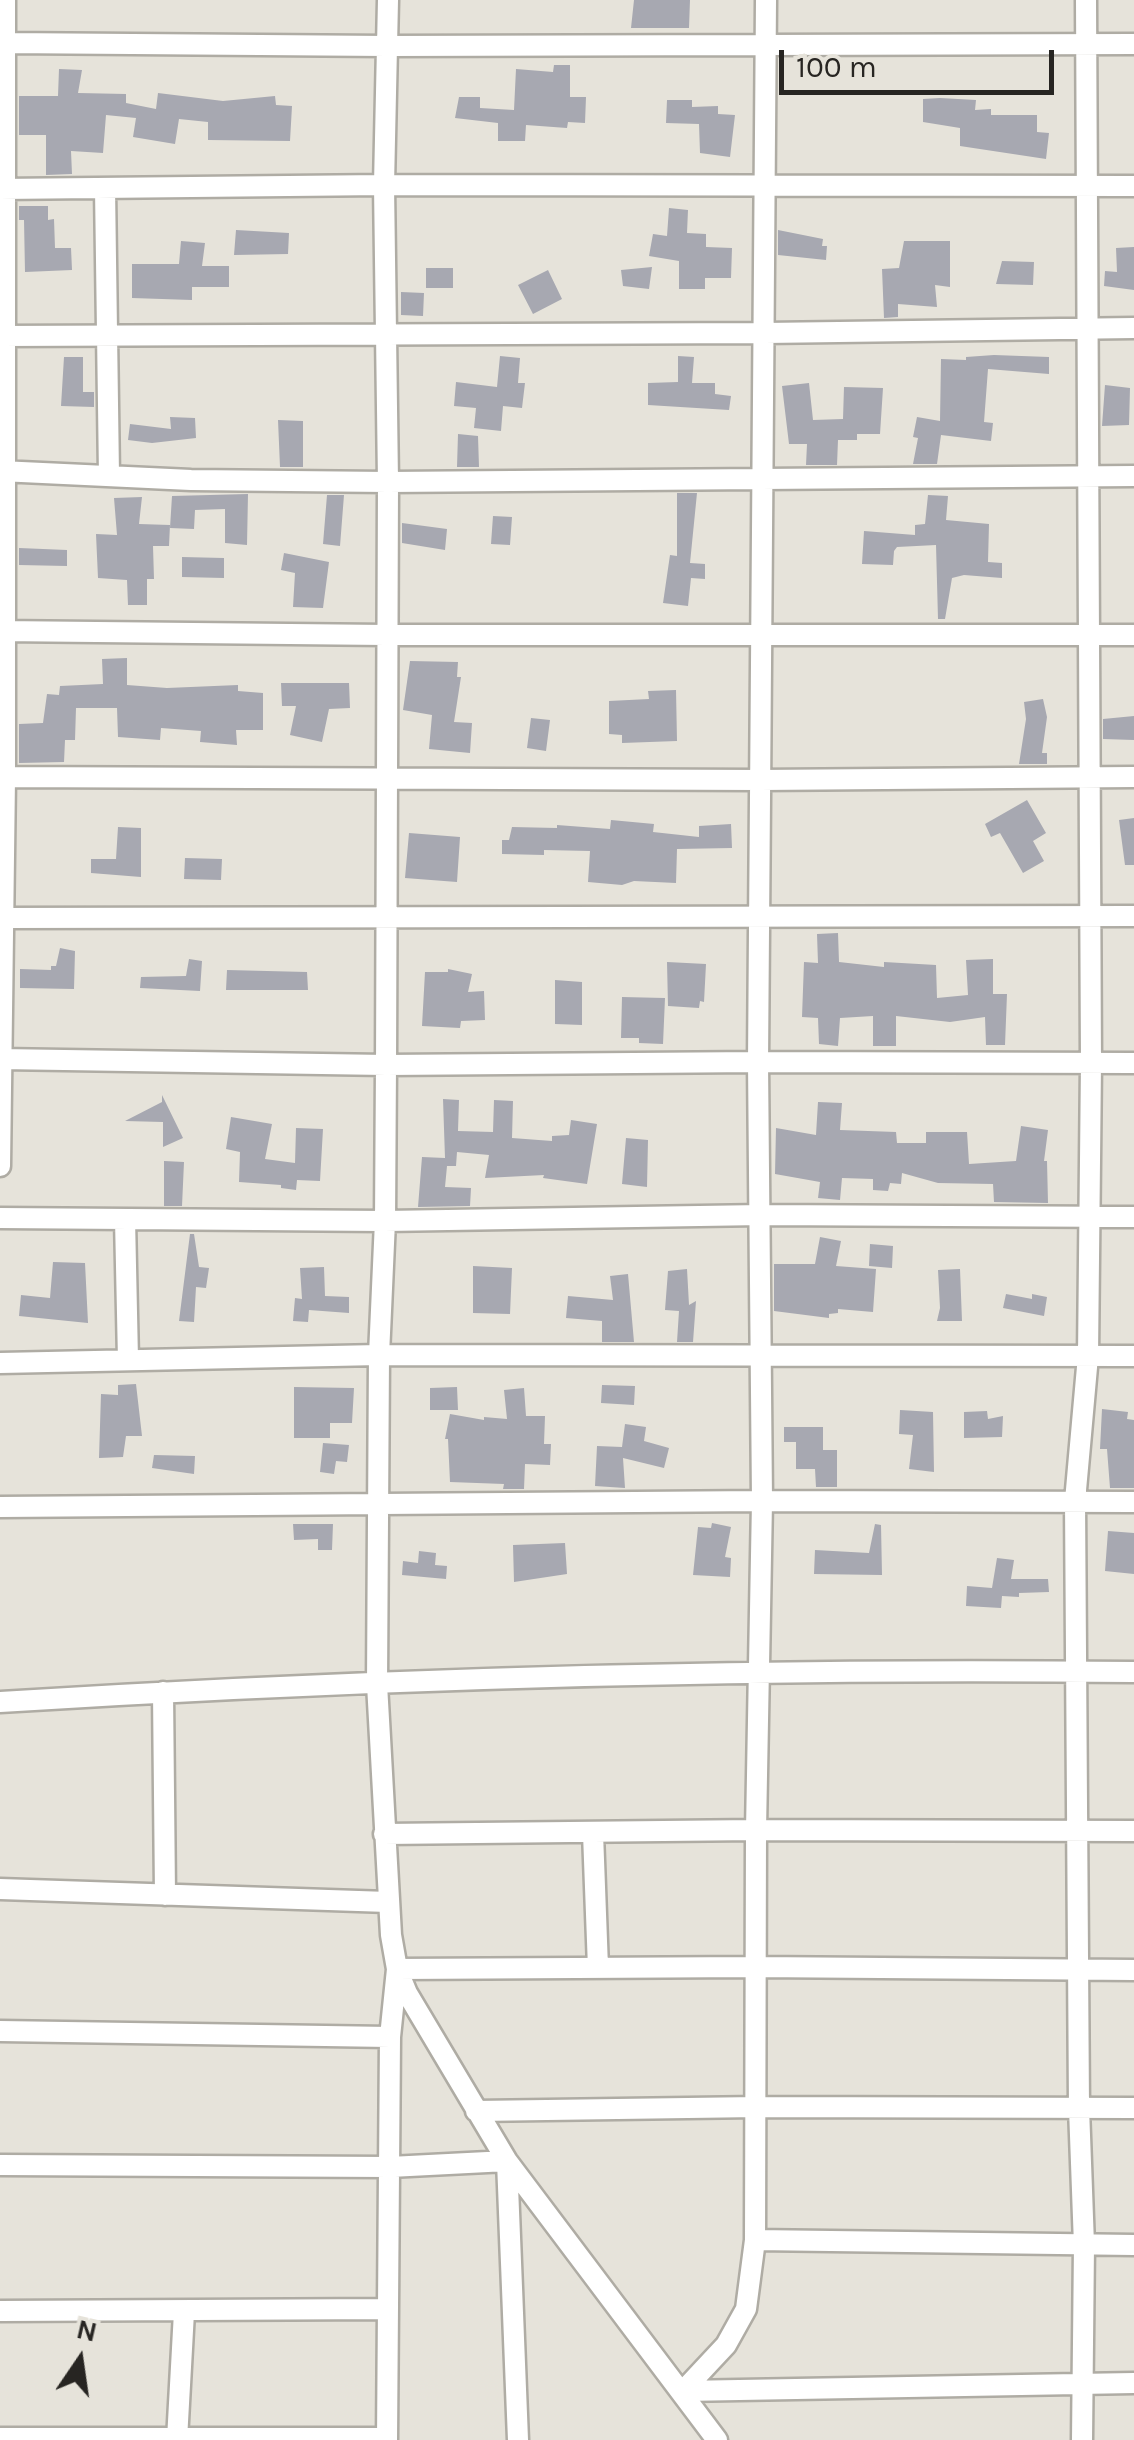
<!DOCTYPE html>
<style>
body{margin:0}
#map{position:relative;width:1134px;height:2440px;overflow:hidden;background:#e6e3da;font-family:Karla,sans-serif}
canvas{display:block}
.north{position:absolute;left:30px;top:2310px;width:100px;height:100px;-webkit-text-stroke:8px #e6e3da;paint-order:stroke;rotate:13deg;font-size:28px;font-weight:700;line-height:40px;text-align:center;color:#272522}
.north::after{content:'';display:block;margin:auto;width:35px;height:45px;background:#272522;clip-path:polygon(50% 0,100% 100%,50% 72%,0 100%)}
.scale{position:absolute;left:779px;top:50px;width:275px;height:45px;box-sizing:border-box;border:5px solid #272522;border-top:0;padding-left:12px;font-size:30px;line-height:35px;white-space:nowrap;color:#272522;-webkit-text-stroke:8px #e6e3da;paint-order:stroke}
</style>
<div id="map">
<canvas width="1134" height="2440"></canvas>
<div class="north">N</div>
<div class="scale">100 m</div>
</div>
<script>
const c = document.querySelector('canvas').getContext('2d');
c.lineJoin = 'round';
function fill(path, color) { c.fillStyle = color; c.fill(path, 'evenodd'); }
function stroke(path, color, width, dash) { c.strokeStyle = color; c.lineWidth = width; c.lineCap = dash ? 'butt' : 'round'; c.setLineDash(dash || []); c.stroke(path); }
const building = new Path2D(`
 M634 0H690L689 28H631Z
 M554 65H570V97H586L585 123 568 122 567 128 526 125 525 141H498V123L455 118 459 97H480V108L514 110 516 69 553 72Z
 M59 69 82 70 78 93 126 94V103L156 109 158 93 223 101 275 96 276 105 292 106 290 141 208 140V122L179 119 175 144 133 137 136 118 106 115 103 153 71 151 72 174 46 175V135H19V96H58Z
 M940 98 976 100 975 110 991 109V115H1037V132L1049 133 1046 159 960 146V128L923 122V99Z
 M667 100H692V107L718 106V114L735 115 730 157 700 153 699 124 666 123Z
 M19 206H48V220L54 219 55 248H71L72 270 25 272 24 220H19Z
 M669 208 688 210 687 233 706 234V247L732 248 731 278H705V289H679V261L649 256 653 234 667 236Z
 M236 230 289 233 288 254 234 255Z
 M778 230 823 239 822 246H827L826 260 778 255Z
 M181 241 205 243 202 266H229V287H192V300L132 298V264H179Z
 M904 241H950V287L935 285 937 307 898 304V317L884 318 882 269 899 268Z
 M1134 247V290L1104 286 1105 271 1117 272 1116 248Z
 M1002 261 1034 262 1033 285 996 284Z
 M652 267 649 289 623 286 621 270Z
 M426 268H453V288H426Z
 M548 270 562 299 533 314 518 285Z
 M401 292 424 293 423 316 401 315Z
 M994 355 1049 357V374L988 369 984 422 993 423 991 441 941 435 937 464H913L918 438 913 437 917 417 940 421 941 359 966 360V357Z
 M500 356 520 358 518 383H525L522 408 503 406 501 431 474 428 476 408 454 406 456 382 497 387Z
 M678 356 694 357 692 383H715V394L731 396 729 410 648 405V383L678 382Z
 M64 357H83V392H94V407L61 406Z
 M809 383 813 420 843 419 844 387 883 388 880 434H857V440H838L837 465H806L807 444H789L782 386Z
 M1105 385 1130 388 1129 425 1102 426Z
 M170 417 195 418 196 438 152 443 128 440 130 424 171 429Z
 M278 420 303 421V467H280Z
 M458 434 478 436 479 467H457Z
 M677 493H697L690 563 705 564V579L691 578 688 606 663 603 670 555 677 556Z
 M248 494 247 545 225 543V509L195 510 194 529 170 528 172 496Z
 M327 495H344L340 546 323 544Z
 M928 495 948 496 946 520 989 524 988 562 1002 563V578L964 575 952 578 945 619H938L936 545 897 547 894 551 893 565 862 564 864 531 915 535V525L925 524Z
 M142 497 139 524 170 525 169 546H153L154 579H147V605H128L127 580 98 578 96 534 117 535 114 498Z
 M493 516 512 517 510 545 491 544Z
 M402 523 447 529 445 550 402 543Z
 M19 548 67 550V566L19 565Z
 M284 553 329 562 323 608 293 607 295 573 281 570Z
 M182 557 224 558V578L182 577Z
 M127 658V685L167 688 238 685V691L263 693V730H236L237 745 200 742 201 731 161 728 160 740 118 737 117 708H76L75 740H65L64 762 19 763V724L43 723 47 694 59 695 60 686 103 684 102 659Z
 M410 661 458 662 457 677H461L454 722 472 723 470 753 429 749 432 715 403 710Z
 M281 683H349L350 708 329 709 322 742 290 735 296 706H282Z
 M676 690 677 741 622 743V735L609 734V701L649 699 648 691Z
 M1043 699 1047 717 1042 753H1047V764H1019L1026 719 1024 702Z
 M1134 716V740L1103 739V719Z
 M531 718 550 720 546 751 527 748Z
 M1027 800 1046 833 1033 841 1044 861 1023 873 1000 833 991 837 985 824Z
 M1134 818V865H1125L1119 820Z
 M611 820 654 824 653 832 699 837V826L731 824 732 848 677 849 676 883 634 881 622 885 588 882 590 851 544 850V855L502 854V840H509L512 827 557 828V825L610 829Z
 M118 827 141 828V877L91 873V859H116Z
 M409 833 460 837 457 882 405 878Z
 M185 858 222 859 221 880 184 879Z
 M838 933 839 962 884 967V962L936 965 937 998 968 995 966 960 993 959V994H1007L1005 1045H986L985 1017 950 1022 896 1016V1046H873V1016L840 1018 838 1046 819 1044 818 1018 802 1017 804 962 818 963 817 934Z
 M60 948 75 951 74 989 20 988V969L51 970V966H56Z
 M189 959 202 961 200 991 140 988 141 977 186 976Z
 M667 962 706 964 704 1002 700 1001 699 1008 668 1006Z
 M448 969 472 974 468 992 484 991 485 1020 461 1021 460 1028 422 1026 425 972H448Z
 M227 970 307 972 308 990H226Z
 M555 980 582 982V1025L555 1024Z
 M622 997 665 998 663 1044 639 1043V1038H621Z
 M162 1095 183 1138 163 1147V1122L125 1121 162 1102Z
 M443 1099 459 1100 458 1131 493 1132 494 1100 513 1101 512 1138 552 1141V1136L569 1135 571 1120 597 1124 587 1184 543 1178 544 1175 485 1178 489 1155 457 1152 456 1166H447L445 1187 471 1188 470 1206 418 1207 422 1157 445 1158Z
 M818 1102 842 1103 840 1130 896 1132 897 1143H926V1132H967L969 1164 1016 1161 1021 1126 1048 1130 1044 1161H1047L1048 1203 994 1202 993 1184 938 1183 902 1173 901 1184 890 1183 888 1191 873 1190V1179L842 1178 840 1200 818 1198 820 1182 775 1174 776 1128 816 1135Z
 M231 1117 272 1124 265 1159 295 1163 296 1128 323 1129 320 1181 297 1180 296 1190 281 1188V1185L239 1182 240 1152 226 1149Z
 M626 1138 648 1140 647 1187 622 1184Z
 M164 1161 184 1162 182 1206H164Z
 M190 1234H194L199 1267 209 1268 206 1288 196 1287 194 1322 179 1321Z
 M820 1237 841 1241 836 1266 876 1269 873 1312 838 1309V1313L829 1314V1318L774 1311V1264H815Z
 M870 1244 893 1246 892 1268 869 1266Z
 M53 1262 85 1263 88 1323 19 1316 21 1295 50 1298Z
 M473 1266 512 1268 510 1314 473 1313Z
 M324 1267 325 1296 349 1297V1313L309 1310 308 1322 293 1321 295 1298 302 1299 300 1268Z
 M687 1269 689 1305 696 1301 693 1342H677L679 1311 665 1310 668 1271Z
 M960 1269 962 1321H937L940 1308 938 1270Z
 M628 1274 634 1342H602V1321L566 1318 568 1296 613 1300 610 1276Z
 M1006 1294 1032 1299V1294L1047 1297 1044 1316 1003 1308Z
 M136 1384 142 1436H126L123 1457 99 1458 101 1394 118 1395V1385Z
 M602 1385 635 1386 634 1405 601 1403Z
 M294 1387 354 1388 352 1423H330V1438H294Z
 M457 1387 458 1410H430V1388Z
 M524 1388 526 1416H545L544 1444H551L550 1465 525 1464 524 1489H503L504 1484 450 1482 448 1439H445L450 1414 484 1420V1417L507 1419 504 1390Z
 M1102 1409 1128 1412 1127 1419 1134 1420V1488H1110L1107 1449H1100Z
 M900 1410 933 1412 934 1472 909 1469 913 1435 899 1434Z
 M987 1411 988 1419 1003 1416 1002 1437 964 1438V1412Z
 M625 1424 646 1427 644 1441 669 1448 664 1468 623 1458 625 1488 595 1486 597 1446 622 1447Z
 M784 1427H823V1450H837V1487H816L815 1469H796V1442H784Z
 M323 1443 349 1445 347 1462 336 1461 334 1474 320 1472Z
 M154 1455 195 1456 194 1474 152 1468Z
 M712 1523 731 1527 725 1557 731 1558 730 1577 693 1575 698 1527 711 1528Z
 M293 1524H333L332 1550H318V1539L294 1540Z
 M875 1524 881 1525 882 1575 814 1574 815 1550 869 1553Z
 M1108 1531 1134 1533V1574L1105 1571Z
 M565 1543 567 1574 514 1582 513 1545Z
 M419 1551 436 1553 435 1565 447 1566 446 1579 402 1575 403 1561 418 1563Z
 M997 1558 1014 1560 1011 1579H1048L1049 1592 1019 1593V1597L1002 1596 1001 1608 966 1606 967 1586 992 1588Z`);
const street = new Path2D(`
 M388 0 384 185 388 482 386 1065 385 1221 379 1355 377 1684 391 1935 397 1969 407 1993 507 2161 717 2440
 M5 43 387 46 1134 44
 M105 188 109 476
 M0 189 384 185 1134 186
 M0 336 765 333 1134 328
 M0 471 191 480 388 482 1134 476
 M0 631 386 635H1134
 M0 777 760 780 1134 777
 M0 918 1134 916
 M0 1059 386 1065 758 1062 1134 1063
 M0 1166 5 778V0
 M0 1218 385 1221 762 1215 1134 1217
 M125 1219 128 1360
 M0 1363 379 1355 1134 1356
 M0 1507 762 1501 1134 1502
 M163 1692 165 1895
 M0 1702C377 1678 756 1668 1134 1672
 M593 1833 598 1968
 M384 1834 756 1830 1134 1831
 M0 1889 388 1902
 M0 2031 390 2037
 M476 2111 758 2107 1134 2108
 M0 2165 390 2167 507 2161 518 2440
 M755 2240 1134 2245
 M0 2311 387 2309
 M683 2391 726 2345 746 2309 755 2240 756 1830 762 1501 758 1062 766 0
 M683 2391 1134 2383
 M0 2438H387
 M177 2440 184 2312
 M387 2440 390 2037 397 1969 755 1967 1134 1970
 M1082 2440 1084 2245 1079 2108 1075 1501 1088 1356 1091 1063 1086 0`);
fill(building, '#a7a8b1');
stroke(street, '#afaca4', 25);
stroke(street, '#fff', 20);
</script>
